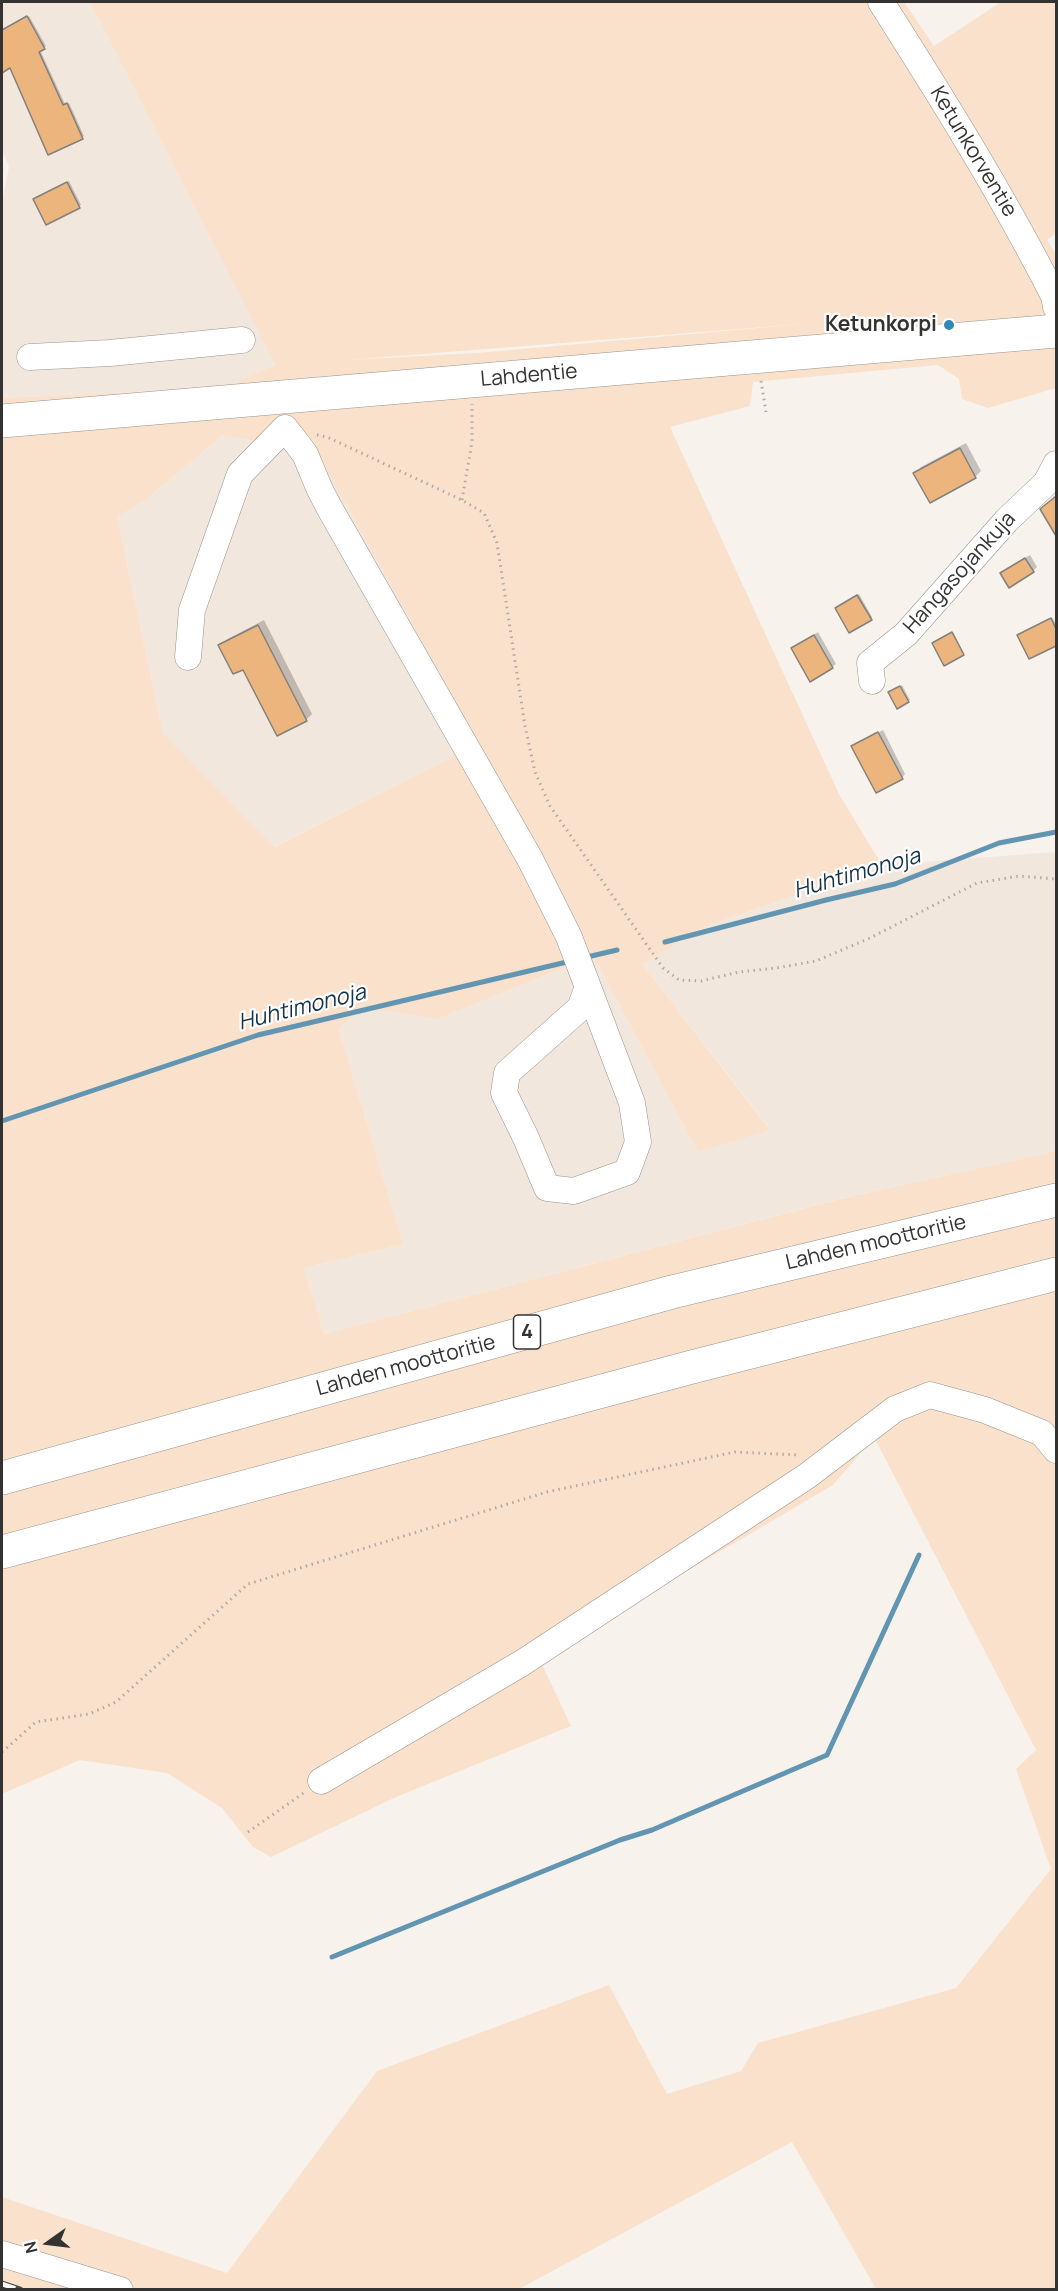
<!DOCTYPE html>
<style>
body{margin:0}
#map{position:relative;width:1058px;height:2291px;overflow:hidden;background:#f8f2ed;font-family:Manrope,sans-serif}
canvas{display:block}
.frame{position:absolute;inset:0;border:3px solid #353331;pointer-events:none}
.north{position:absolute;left:18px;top:2213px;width:60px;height:60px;-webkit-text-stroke:4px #fff;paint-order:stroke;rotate:256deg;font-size:16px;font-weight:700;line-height:24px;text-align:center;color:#353331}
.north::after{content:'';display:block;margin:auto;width:21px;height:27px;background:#353331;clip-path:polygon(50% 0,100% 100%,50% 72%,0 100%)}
</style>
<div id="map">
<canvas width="1058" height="2291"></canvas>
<div class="frame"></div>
<div class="north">N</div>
</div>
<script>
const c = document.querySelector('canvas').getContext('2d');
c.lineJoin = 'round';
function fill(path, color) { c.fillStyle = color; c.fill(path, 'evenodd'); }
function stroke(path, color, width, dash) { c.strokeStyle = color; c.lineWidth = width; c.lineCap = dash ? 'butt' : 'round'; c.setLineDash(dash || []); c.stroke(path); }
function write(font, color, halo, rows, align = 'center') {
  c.font = font + ' Manrope,sans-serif'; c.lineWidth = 4.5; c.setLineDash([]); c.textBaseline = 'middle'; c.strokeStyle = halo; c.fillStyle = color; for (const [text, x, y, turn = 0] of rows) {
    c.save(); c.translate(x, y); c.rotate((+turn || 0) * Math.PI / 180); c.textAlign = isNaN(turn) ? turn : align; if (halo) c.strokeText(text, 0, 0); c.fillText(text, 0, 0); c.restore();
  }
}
const built = new Path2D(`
 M6 2H90L277 365 221 388 2 398V202L9 167 2 150V5Z
 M223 435 317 452 480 744 273 847 163 733 117 517 149 497Z
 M1056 852V1151L851 1196 324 1334 304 1268 403 1244 339 1030 360 1007 438 1019 593 956 698 1152 770 1129 643 965 701 928 882 865Z`);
const green = new Path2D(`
 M90 2H904L934 46 1001 2H1056V233L1047 240 1056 254V388L988 408 962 399 959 379 938 365 753 382 750 406 670 427 840 796 882 865 701 928 643 965 770 1130 698 1152 593 956 438 1019 360 1007 339 1030 403 1244 304 1268 324 1334 852 1196 1056 1151V2289H876L792 2142 519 2289H2V2197L227 2273 377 2071 609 1985 667 2094 741 2071 758 2043 956 1988 1051 1869 1016 1769 1036 1750 874 1437 833 1485 539 1658 571 1726 396 1797 271 1857 253 1847 222 1808 167 1773 80 1760 2 1794V398L221 388 276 365ZM803 324 477 353 347 360ZM223 435 317 452 479 744 274 847 163 733 117 517 149 497Z`);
const shadow = new Path2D(`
 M29 16 46 46 40 50 65 104 69 103 84 136 49 153 10 66 2 71V31Z
 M69 181 81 205 46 223 36 198Z
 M966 443 981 471 975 477 915 473 921 467Z
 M1030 555 1037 567 1033 571 1002 573Z
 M859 594 872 617 850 631 838 607Z
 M1053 618 1056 625V644L1030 657 1020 634Z
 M264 620 312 714 306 720 220 646 226 640Z
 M818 632 836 664 832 667 792 648Z
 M953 632 964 653 963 654 935 642Z
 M902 685 910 700 908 701 892 691Z
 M883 730 905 774 902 778 853 746Z`);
const stream = new Path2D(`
 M665 942 826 900 895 884 999 843 1056 832
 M583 958 617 950
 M2 1121 258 1035 571 961
 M332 1957 620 1840 652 1830 827 1755 919 1555`);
const building = new Path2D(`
 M27 16 45 49 39 52 63 105 67 103 83 139 48 155 10 68 2 73V30Z
 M67 182 80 208 46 225 33 199Z
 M960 448 976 478 930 503 913 473Z
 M1056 496V536L1040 509Z
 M1025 558 1034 572 1009 588 1000 573Z
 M857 595 872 620 849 633 835 608Z
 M1051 618 1056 629V646L1029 659 1017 635Z
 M258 625 307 721 277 736 243 670 233 674 218 645Z
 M952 632 964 655 944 666 932 643Z
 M814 635 833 668 810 682 791 648Z
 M900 686 909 702 897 709 888 692Z
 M878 732 903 779 876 793 851 746Z`);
const path = new Path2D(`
 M761 381 766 412
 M317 435 327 437 462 500 484 513 497 543 525 726 535 772 550 806 663 968 679 980 701 981 739 972 776 968 816 961 870 938 977 883 1019 876 1056 879
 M462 500 472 442V404
 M2 1752 36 1722 89 1714 116 1702 248 1584 547 1492 735 1452 799 1455
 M248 1832 305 1792`);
const minor = new Path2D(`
 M881 2C942 98 1002 194 1054 296L1056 307
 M30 357 110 353 242 340
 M188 657 192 610 240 474 285 428 305 454 320 490 330 509 530 859 569 937 632 1103 638 1142 627 1172 574 1191 547 1188 526 1138 504 1093 507 1073 580 1008 588 987
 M872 681 870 663 906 634 1007 520 1046 483 1056 464
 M321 1781 522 1663 807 1476 895 1409 930 1395 985 1410 1042 1433 1056 1450
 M2 2254 120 2290`);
const major = new Path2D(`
 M2 421 1056 331`);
const highway = new Path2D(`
 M2 1478 672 1292 1056 1200
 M2 1552 688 1368 1056 1274`);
const rail = new Path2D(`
 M2 2284 20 2290`);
const markers = [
 [949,325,6,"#2f88b6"]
];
const shields = [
 [527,1332,27]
];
const shieldNames = [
 ["4",527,1332]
];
const streetNames = [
 ["Ketunkorventie",973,152,59],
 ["Lahdentie",529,376,-5],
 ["Hangasojankuja",960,573,-48],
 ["Lahden moottoritie",876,1243,-13],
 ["Lahden moottoritie",406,1366,-15]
];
const poiNames = [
 ["Ketunkorpi",937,325]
];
const waterNames = [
 ["Huhtimonoja",857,874,-16],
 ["Huhtimonoja",302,1008,-14]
];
fill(built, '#f2e7dc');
fill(green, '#f9e1cb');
fill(shadow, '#0003');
stroke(stream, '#6295b2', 5);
fill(building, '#edb57e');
stroke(building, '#84807b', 1.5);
stroke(minor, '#98938e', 27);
stroke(major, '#98938e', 34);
stroke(highway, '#98938e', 34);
stroke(path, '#afaaa7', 3, [1.5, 4.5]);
stroke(minor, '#fff', 26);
stroke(major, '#fff', 33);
stroke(highway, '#fff', 33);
stroke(rail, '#4a4845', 7);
stroke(rail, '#fff', 4.5, [14]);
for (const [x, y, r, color] of markers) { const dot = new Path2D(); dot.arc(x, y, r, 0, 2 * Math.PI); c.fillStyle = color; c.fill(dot); stroke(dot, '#fff', 2); }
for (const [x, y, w] of shields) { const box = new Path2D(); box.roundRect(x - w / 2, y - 17, w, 34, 4.5); c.fillStyle = '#fff'; c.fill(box); stroke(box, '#353331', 1.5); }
write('bold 20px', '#353331', null, shieldNames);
write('21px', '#353331', '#fff', streetNames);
write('bold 21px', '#353331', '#fff', poiNames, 'right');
write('italic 22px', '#133447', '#fff', waterNames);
</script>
